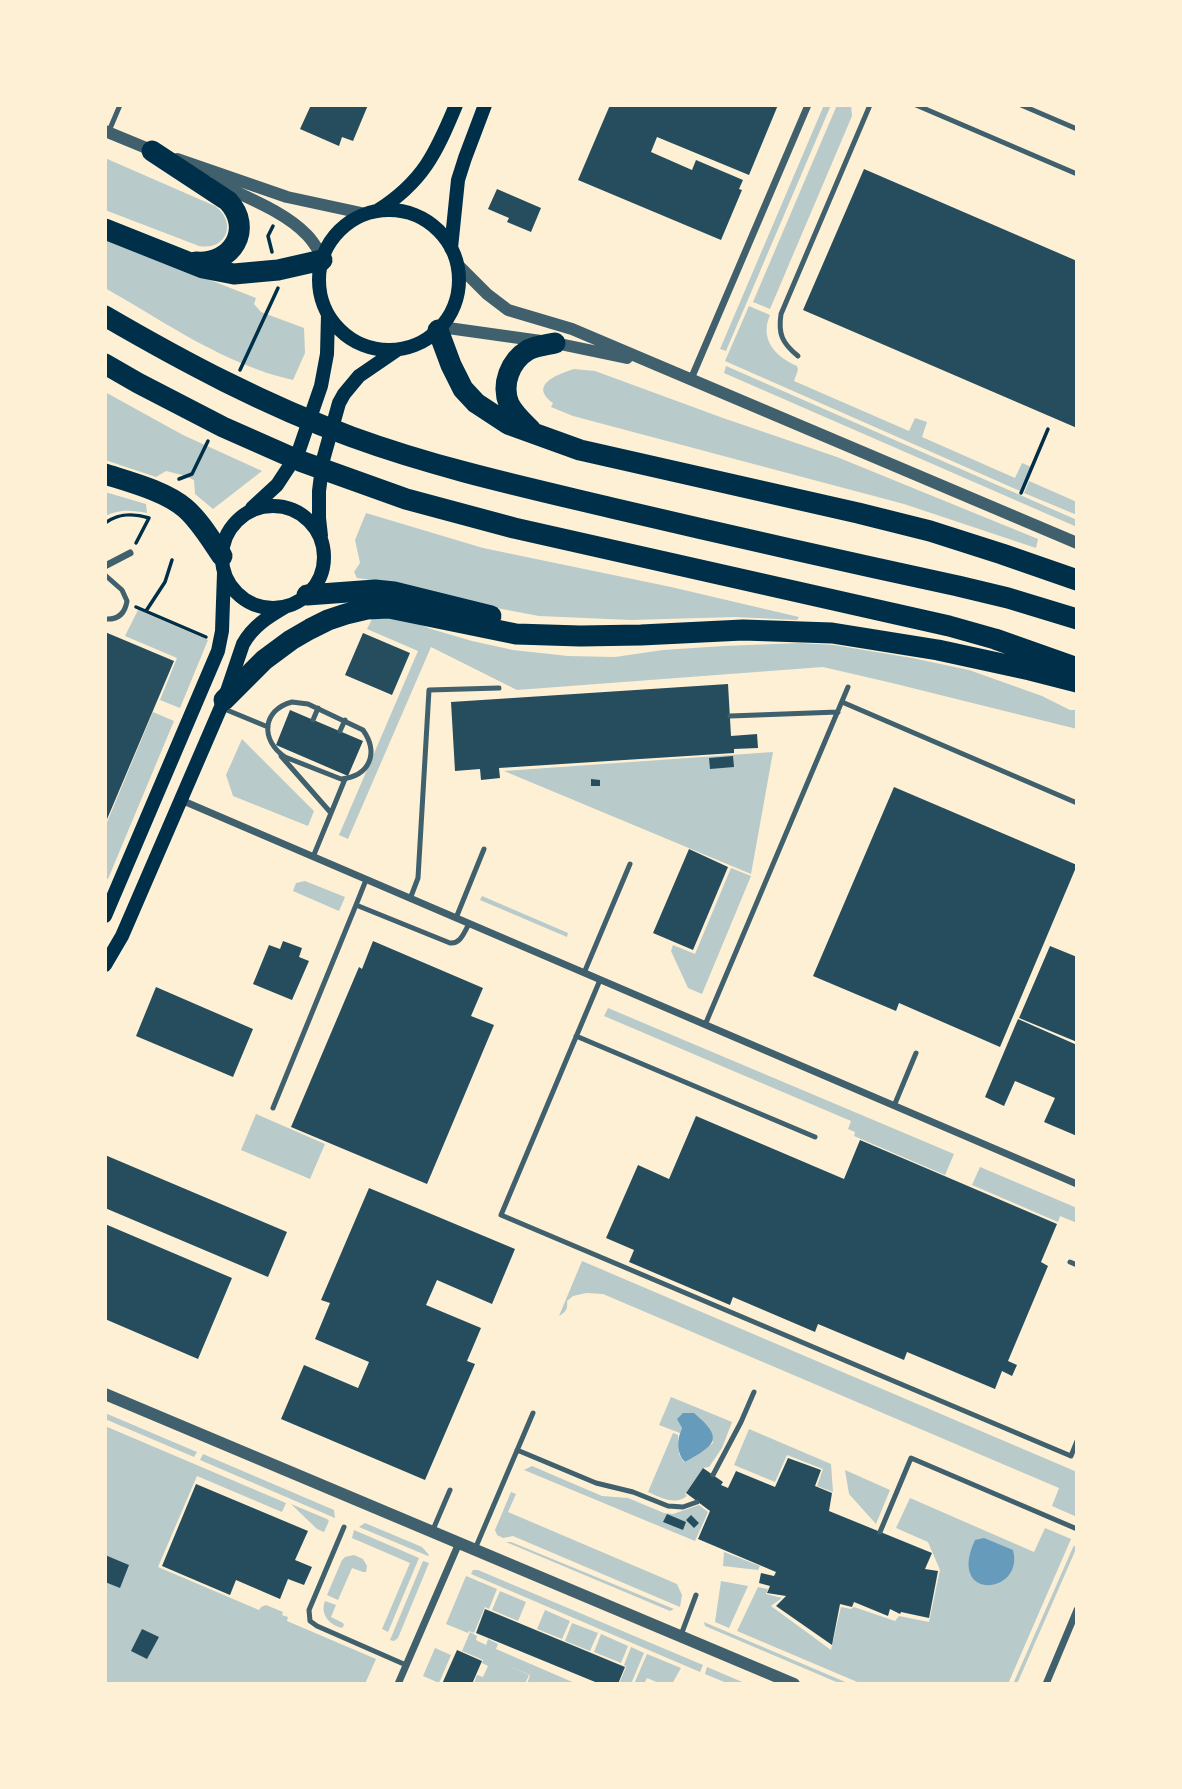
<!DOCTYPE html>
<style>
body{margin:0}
#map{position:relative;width:1182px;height:1789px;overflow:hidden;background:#fdf0d5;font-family:"Work Sans",sans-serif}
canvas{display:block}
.frame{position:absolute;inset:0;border:107px solid #fdf0d5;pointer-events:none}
</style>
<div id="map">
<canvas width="1182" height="1789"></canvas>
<div class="frame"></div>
</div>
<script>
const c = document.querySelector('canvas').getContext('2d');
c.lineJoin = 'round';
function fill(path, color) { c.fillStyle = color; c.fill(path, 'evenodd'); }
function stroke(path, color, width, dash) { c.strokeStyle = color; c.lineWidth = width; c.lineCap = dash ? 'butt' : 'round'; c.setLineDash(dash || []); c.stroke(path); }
const green = new Path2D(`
 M824 105H831L726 351 720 349Z
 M837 105H851L852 116 770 309 753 302Z
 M105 158 215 206C238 223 226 251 199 246L105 210Z
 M105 239 256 298 254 304 261 312 304 328 305 353 293 380C225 365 165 322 105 288Z
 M749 306 770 315C759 340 776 357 797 366L798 370 794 381 909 431 915 418 927 422 922 437 1015 478 1022 463 1031 467 1020 491 725 361Z
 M726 366 1077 520V527L724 373Z
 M574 369 595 371 723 418 837 457 1038 539 1036 548 904 504 573 416 551 407 553 403C528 385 558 374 574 369Z
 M105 392 183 435 262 471 213 509 195 494 194 480 182 475 166 471 156 477 105 460Z
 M1029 481 1077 502V515L1024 493Z
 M105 492 146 504 147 513C131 510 120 509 105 516Z
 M366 513 483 548 671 587 799 617 797 620 735 617 631 620 539 616 486 606 372 580 357 578 354 572 360 563 355 540Z
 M138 610 208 640 180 708 160 700 177 658 125 636Z
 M393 618 406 619 431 629 472 641 513 650 568 656 615 657 663 650 724 646 800 643 834 645 912 658 969 670 1042 696 1070 710H1077V729L892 683 823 667 517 690 431 647 348 839 339 835 418 651 367 629 372 619Z
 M153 712 174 721 108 879 105 878V827Z
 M242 739 314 811 308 826 233 796 226 775Z
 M773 752 751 874 504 771Z
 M731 868 751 876 702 994 688 988 671 951 673 945 695 954Z
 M305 881 345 897 339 911 293 891 296 883Z
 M482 896 568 933 567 937 480 900Z
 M608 1008 954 1154 945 1175 854 1136 855 1132 848 1129 851 1121 604 1016Z
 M256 1114 325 1144 310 1179 241 1150Z
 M980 1167 1077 1208V1223L1060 1216 1058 1222 972 1185Z
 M582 1261 1077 1472V1517L1052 1506 1059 1488 603 1294 586 1293 573 1296 567 1301C568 1309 566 1312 559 1316Z
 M671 1397 732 1422 722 1448 709 1467 703 1468 685 1494 687 1496C675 1506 660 1497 648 1492L673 1433 678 1435 679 1454 684 1462 687 1461 713 1443C711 1427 693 1402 678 1419L682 1428 680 1433 659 1425Z
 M105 1413 197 1452 194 1457 105 1419Z
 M105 1426 286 1503 282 1512 197 1476 158 1567 259 1610 261 1607 266 1605 283 1612 282 1615 288 1617 287 1621 376 1659 365 1684H105Z
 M749 1429 831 1464 833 1492 817 1486 823 1469 787 1455 775 1482 734 1465Z
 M203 1454 334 1510 335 1518 200 1460Z
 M532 1466 602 1496 628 1498 664 1513 673 1514 699 1505 708 1512 695 1541 524 1470Z
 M845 1470 890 1490 876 1524 849 1494Z
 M511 1492 516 1494 508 1512 677 1584 682 1595 680 1607 513 1536 503 1538 497 1535 495 1530Z
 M910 1498 1034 1552 1045 1528 1071 1539 1008 1684H862L737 1631 758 1587 768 1589 766 1594 782 1598 771 1606 831 1650 841 1607 851 1609 854 1607 895 1621 899 1616 929 1622 940 1570 928 1542 896 1528ZM974 1543 1013 1550 1014 1559 969 1561Z
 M291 1504 327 1519 329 1521 324 1532 317 1529Z
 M365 1523 422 1547 429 1555 428 1556 359 1527Z
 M354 1530 419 1558 388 1632 382 1629 410 1563 352 1538Z
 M506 1542H511L674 1609 670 1611Z
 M1074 1545 1076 1549 1017 1684H1013Z
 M724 1552 760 1566 758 1570 723 1566Z
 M354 1555 363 1559 367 1566 366 1572H363L352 1568 338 1600 327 1595 342 1560 345 1557Z
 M423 1561 429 1563 398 1638 394 1641 390 1640Z
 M473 1570H478L703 1665 700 1672 471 1574Z
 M466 1576 497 1589 489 1609 485 1607 474 1633 469 1631 468 1633 446 1624Z
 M721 1581 748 1586 729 1628 715 1622Z
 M500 1591 526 1602 518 1621 492 1610Z
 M325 1601 336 1605 331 1617 343 1623 344 1625 342 1628C329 1625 320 1614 325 1601Z
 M545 1610 570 1621 562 1639 537 1629Z
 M704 1622 850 1684H841L705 1626Z
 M572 1623 598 1633 590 1651 565 1641Z
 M470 1632 477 1636 476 1640 486 1645 488 1639 498 1644 496 1649 577 1684H527L530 1675 507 1665 529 1675 525 1684 474 1683 477 1675 483 1677 488 1666 482 1663 483 1660 462 1651Z
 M601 1634 628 1646 621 1663 594 1652Z
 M631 1647 644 1653 631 1684H619L626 1667 624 1665Z
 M435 1648 451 1655 439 1683 423 1676Z
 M647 1654 681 1668 672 1684H661L647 1678 644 1684H634Z
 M707 1667 747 1684H729L705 1674Z`);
const water = new Path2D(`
 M683 1413H694C725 1439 715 1445 685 1462 676 1453 677 1439 682 1428L677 1419Z
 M984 1538 1013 1550C1025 1595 946 1602 975 1540Z`);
const building = new Path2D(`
 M311 105H368L353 141 342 137 339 146 300 129Z
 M610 105H778L749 175 657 137 651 152 692 170 696 160 743 180 739 189 742 190 721 240 578 180Z
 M864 169 1077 261V428L803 310Z
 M497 189 541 208 531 232 507 222 509 218 488 209Z
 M105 632 174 661 105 824Z
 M363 633 410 653 392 695 345 675Z
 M728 684 731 736 757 734 758 748 734 749V753L499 768 500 778 481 780 480 769 455 771 451 702Z
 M290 710 363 741 348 776 276 745Z
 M733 756 734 767 710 769 709 758Z
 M591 779 600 780V786H591Z
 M894 787 1077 865 1000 1047 899 1003 896 1011 813 976Z
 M689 849 728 867 693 950 653 933Z
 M283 941 302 948 299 957 309 961 292 1000 253 984 269 945 280 949Z
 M373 941 483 988 471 1016 494 1025 427 1184 291 1127 359 967 362 969Z
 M1050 946 1077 957V1042L1019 1018Z
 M156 987 253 1029 233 1077 136 1036Z
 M1018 1019 1077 1045V1136L1044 1122 1055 1098 1015 1081 1004 1106 985 1097Z
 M696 1116 844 1179 860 1140 1057 1224 1041 1262 1048 1266 1008 1361 1017 1365 1012 1376 1002 1371 995 1389 907 1352 904 1360 818 1324 815 1332 733 1297 730 1305 629 1262 634 1250 606 1238 638 1165 669 1179Z
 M105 1155 287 1232 268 1277 105 1208Z
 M369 1188 515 1249 492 1304 437 1280 426 1305 481 1328 467 1361 475 1364 425 1480 281 1419 304 1365 358 1388 369 1362 315 1339 330 1303 321 1300Z
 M105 1224 232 1278 198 1359 105 1319Z
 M788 1458 821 1470 815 1486 832 1493 829 1511 932 1553 925 1569 938 1571 929 1618 901 1612 900 1614 890 1609 888 1616 854 1602 852 1607 840 1604 832 1645 776 1606 786 1596 767 1593 770 1586 759 1583 761 1573 774 1576 776 1572 698 1539 710 1511 686 1493 703 1468 723 1482 721 1485 728 1488 736 1471 775 1487Z
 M196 1484 308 1531 295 1560 312 1567 304 1585 288 1579 280 1599 236 1580 230 1595 162 1566Z
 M667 1514 686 1522 683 1530 663 1522Z
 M691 1515 699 1523 694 1528 686 1520Z
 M105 1555 129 1565 120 1588 105 1582Z
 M485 1609 625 1667 618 1684H600L476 1633Z
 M142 1629 159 1637 147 1659 131 1651Z
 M457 1650 482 1661 472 1684H442Z`);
const path = new Path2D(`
 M272 252 268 236 273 226
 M240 370 278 288
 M179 479 192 474 208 441
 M1021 493 1048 429
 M105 523C119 513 133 513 149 518L136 543
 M136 607 206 637
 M146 611 165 582 172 560`);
const service = new Path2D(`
 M916 105 1077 174
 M1021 105 1077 129
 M109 131 120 105
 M798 356C782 343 778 334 781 314L870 105
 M105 575 122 590 127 601C125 614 118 620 105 619
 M292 702 308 704 363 730C379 753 370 776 341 779L285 757C260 740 262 710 292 702Z
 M842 702 1077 803
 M222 708 268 727
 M730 716 838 712
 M313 720 318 708
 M340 731 345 720
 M281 756 331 813
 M313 857 345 779
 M366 880 356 905 450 943C461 944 464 932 469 924
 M410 899 418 878 429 690 499 688
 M456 918 484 849
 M584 973 630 864
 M600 980 501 1215 1071 1456 1077 1441
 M705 1025 848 687
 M576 1036 815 1137
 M894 1106 916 1053
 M273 1108 356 905
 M1070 1262 1077 1265
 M517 1450 596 1483 633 1492 668 1506 683 1507 697 1502
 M713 1475 741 1422 754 1392
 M344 1527 309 1610 310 1621 317 1626 406 1665
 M432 1532 450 1490
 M880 1532 911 1458 1077 1529
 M475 1549 533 1413
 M681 1635 696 1595`);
const minor = new Path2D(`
 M691 379 808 105
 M105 566 130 553
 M181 800 1077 1184
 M398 1684 459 1543
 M1046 1684 1077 1610`);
const tertiary = new Path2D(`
 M105 131 156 152
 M177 159 287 197 366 214
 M215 182C245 197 284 211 307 235 314 242 318 250 323 258
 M457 264 487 294 508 310 572 329 1077 543
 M441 327 555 343 627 358
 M105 1394 794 1684`);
const secondary = new Path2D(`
 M319 280a70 70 0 1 1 140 0a70 70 0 1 1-140 0Z
 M377 211C423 182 436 153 456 105
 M451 248 458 180 465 158 485 105
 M222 557a51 51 0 1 1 102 0a51 51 0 1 1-102 0Z
 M252 508 277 485 298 453 321 386 327 354 328 315
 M321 536 319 518V491L323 460 339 403 344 394 359 376 397 350
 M105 916 218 651 222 631 224 573
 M105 965 122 936 224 700 243 644C253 626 268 617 285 607`);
const motorway = new Path2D(`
 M152 151 228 201C254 229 232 265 196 262
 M105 229 203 268 234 274 278 270 322 260
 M105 316C184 362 265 405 352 437 437 468 524 487 612 508 727 535 842 561 958 586L1008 598 1077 619
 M438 330 451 365 463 389 476 403 508 424 580 450 858 513 930 531 1002 554 1077 580
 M105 364 138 383 223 427 300 461 406 499 514 528 949 626 995 639 1077 668
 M531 430C523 422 514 414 509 404 501 384 510 361 528 350 536 346 546 345 555 343
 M105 474C130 482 165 491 185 508 200 521 211 540 222 556
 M307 595 375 590 394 592 491 616
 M224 700 264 660 291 640 310 629 328 620 346 614 367 609 389 608 516 634 580 636 641 635 743 630 832 633 938 650 1030 670 1077 682`);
fill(green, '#b9caca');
fill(water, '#669bbc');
fill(building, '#264d5e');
stroke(path, '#003049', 3.5);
stroke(service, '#3f606c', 5);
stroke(minor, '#3f606c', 7);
stroke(tertiary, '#3f606c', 12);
stroke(secondary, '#003049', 14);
stroke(motorway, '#003049', 21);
</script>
